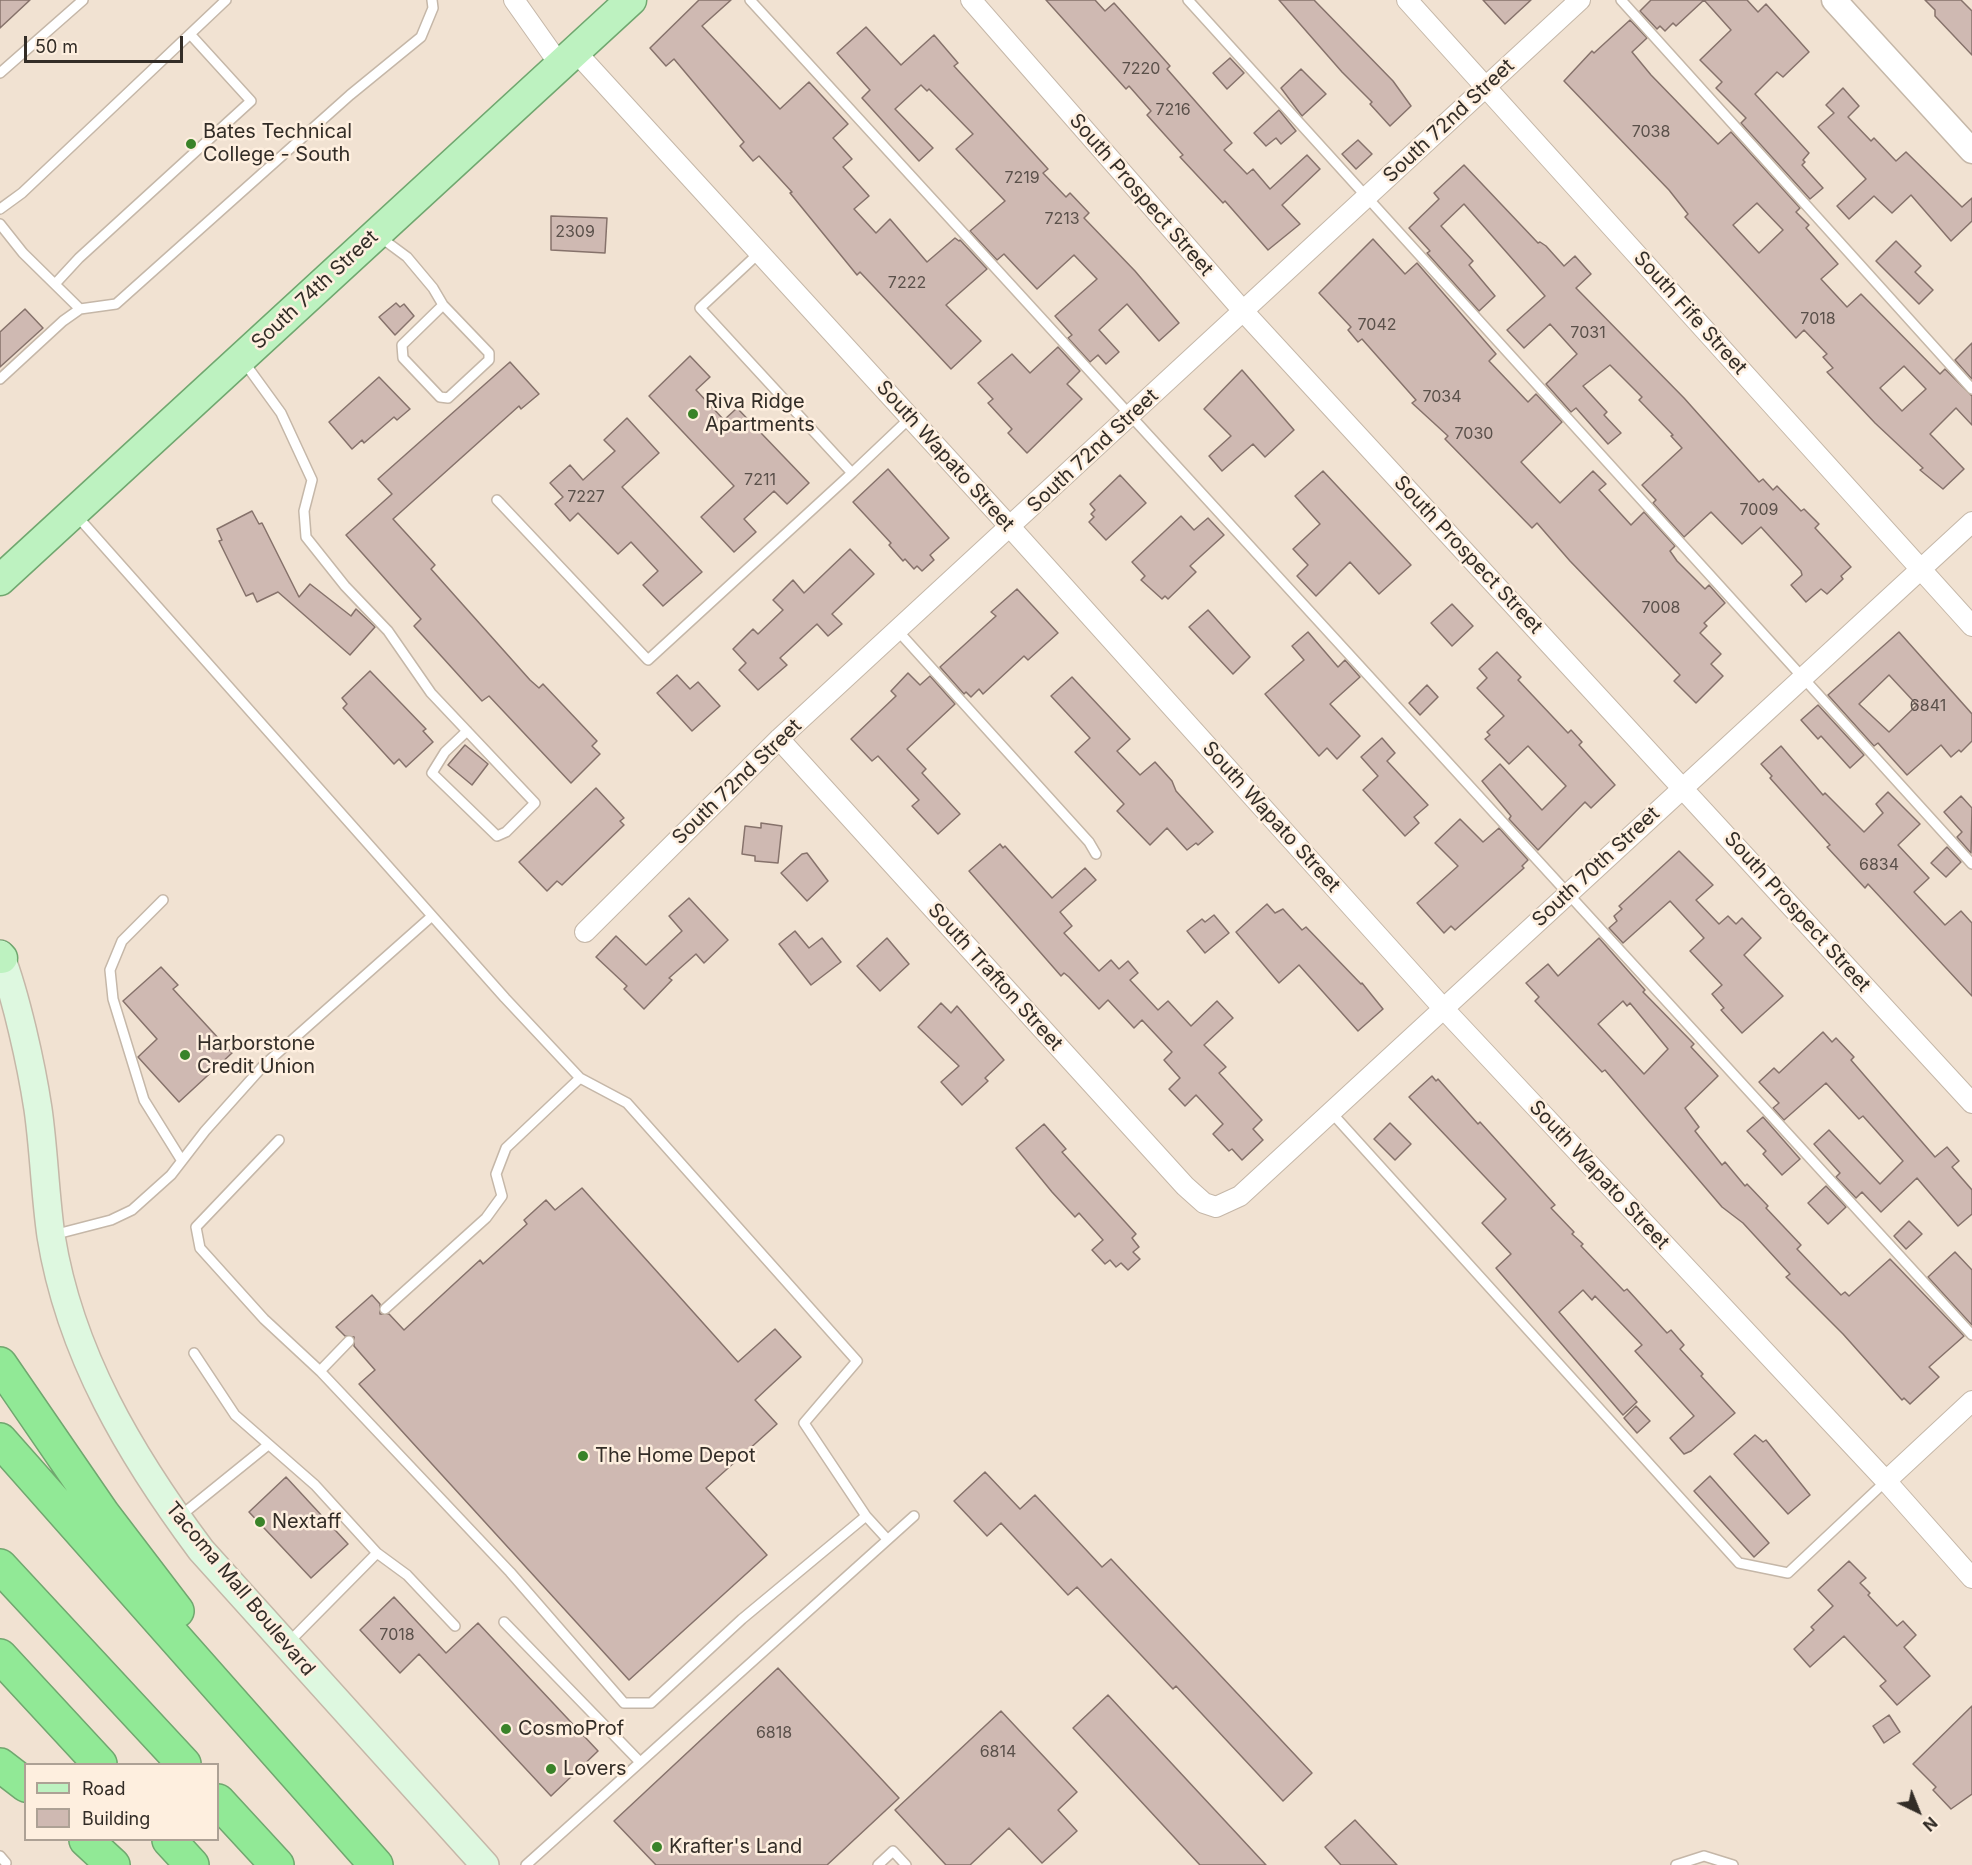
<!DOCTYPE html>
<style>
body{margin:0}
#map{position:relative;width:1972px;height:1865px;overflow:hidden;background:#f1e2d2;font-family:Inter,sans-serif}
canvas{display:block}
.legend{position:absolute;left:24px;top:1763px;width:195px;height:78px;box-sizing:border-box;background:#feefdf;border:2px solid #ada195;margin:0;padding:8px 10px;list-style:none;font-size:18px;color:#332d27}
.legend li{display:flex;align-items:center;gap:12px;height:30px}
.legend b{width:30px;border:2px solid #ada195}
.north{position:absolute;left:1888px;top:1781px;width:60px;height:60px;-webkit-text-stroke:4px #feefdf;paint-order:stroke;rotate:137deg;font-size:16px;font-weight:700;line-height:24px;text-align:center;color:#332d27}
.north::after{content:'';display:block;margin:auto;width:21px;height:27px;background:#332d27;clip-path:polygon(50% 0,100% 100%,50% 72%,0 100%)}
.scale{position:absolute;left:24px;top:36px;width:159px;height:27px;box-sizing:border-box;border:3px solid #332d27;border-top:0;padding-left:8px;font-size:18px;line-height:21px;white-space:nowrap;color:#332d27;-webkit-text-stroke:4px #feefdf;paint-order:stroke}
</style>
<div id="map">
<canvas width="1972" height="1865"></canvas>
<ul class="legend">
<li><b style="height:8px;background:#bdf2c0"></b>Road</li>
<li><b style="height:16px;background:#cfb9b2"></b>Building</li>
</ul>
<div class="north">N</div>
<div class="scale">50 m</div>
</div>
<script>
const c = document.querySelector('canvas').getContext('2d');
c.lineJoin = 'round';
function fill(path, color) { c.fillStyle = color; c.fill(path, 'evenodd'); }
function stroke(path, color, width, dash) { c.strokeStyle = color; c.lineWidth = width; c.lineCap = dash ? 'butt' : 'round'; c.setLineDash(dash || []); c.stroke(path); }
function write(font, color, halo, rows, align = 'center') {
  c.font = font + ' Inter,sans-serif'; c.lineWidth = 5; c.setLineDash([]); c.textBaseline = 'middle'; c.strokeStyle = halo; c.fillStyle = color; for (const [text, x, y, turn = 0] of rows) {
    c.save(); c.translate(x, y); c.rotate((+turn || 0) * Math.PI / 180); c.textAlign = isNaN(turn) ? turn : align; if (halo) c.strokeText(text, 0, 0); c.fillText(text, 0, 0); c.restore();
  }
}
const building = new Path2D(`
 M0 0H30L0 28Z
 M699 0H731L702 26 780 109 809 82 848 124 833 138 852 159 843 167 869 196 854 209 876 233 890 219 927 262 955 238 959 241 960 240 987 269 946 305 981 341 951 369 860 272 857 275 790 193 792 192 759 156 753 161 740 146 744 142 674 59 666 66 650 48Z
 M1046 0H1095L1105 11 1114 3 1170 66 1167 69 1232 143 1224 150 1247 174 1253 169 1270 189 1307 155 1320 169 1282 205 1300 224 1268 250 1225 201 1223 203 1180 157 1183 155 1147 115 1151 111 1129 86 1126 89Z
 M1279 0H1314L1393 81 1411 106 1390 126 1370 104 1372 102 1342 72Z
 M1483 0H1531L1505 24Z
 M1651 0H1704L1676 26 1673 23 1665 31 1660 26 1657 29 1640 11Z
 M1704 0H1747L1758 12 1766 4 1809 52 1783 77 1777 72 1755 94 1809 153 1803 160 1805 162 1802 165 1823 188 1810 199 1741 123 1746 118 1716 88 1722 82 1700 60 1731 30Z
 M1925 0H1961L1972 11V55L1935 16V10Z
 M1630 20 1647 38 1632 52 1651 75 1718 144 1731 132 1800 208 1796 212 1809 225 1806 228 1838 264 1821 279 1847 307 1861 294 1940 374 1945 369 1972 396V425L1956 408 1930 434 1964 469 1943 489 1920 470 1923 468 1875 423 1827 372 1833 368 1823 357 1827 354 1804 330 1796 338 1685 217 1688 214 1669 190 1564 81 1592 51 1594 53ZM1757 203 1783 230 1759 253 1733 225ZM1904 366 1926 389 1902 411 1880 388Z
 M866 27 901 65 934 35 958 63 954 66 1048 169 1043 173 1066 197 1070 193 1089 213 1084 218 1135 271 1179 323 1159 341 1127 304 1099 330 1119 352 1106 364 1098 355 1090 362 1068 338 1072 335 1055 316 1097 279 1074 255 1037 289 1004 254 997 260 970 231 1005 201 956 149 973 134 929 89 927 91 921 85 895 109 933 148 919 161 862 98 870 90 837 53Z
 M1230 58 1244 73 1227 89 1213 73Z
 M1301 69 1326 94 1302 116 1281 88Z
 M1843 88 1859 106 1848 117 1871 141 1874 138 1896 161 1906 152 1962 207 1972 198V221L1951 241 1911 195 1892 213 1874 196 1849 219 1837 206 1866 179 1818 127 1834 113 1826 105Z
 M1279 110 1296 131 1281 144 1276 138 1266 146 1254 133Z
 M1358 140 1372 154 1356 169 1342 154Z
 M1464 165 1538 243 1540 242 1546 246 1564 266 1575 256 1591 274 1576 288 1684 398 1759 482 1763 479 1773 490 1777 486 1801 511 1804 509 1819 524 1815 528 1851 567 1841 576 1843 579 1827 594 1821 589 1806 602 1791 585 1802 575 1801 571 1761 527 1742 544 1711 512 1684 537 1653 503 1656 500 1642 485 1682 448 1671 436 1673 435 1639 400 1642 397 1610 365 1583 386 1607 412 1604 415 1621 433 1608 444 1576 408 1571 412 1546 384 1577 354 1550 324 1524 348 1507 330 1545 296 1464 204 1441 226 1473 261 1469 265 1495 296 1479 311 1427 253 1430 251 1409 228 1439 199 1434 193Z
 M551 216 607 218 605 253 551 250Z
 M1373 239 1405 274 1417 263 1496 354 1489 361 1528 402 1536 394 1562 422 1521 462 1560 503 1593 471 1606 484 1599 490 1631 525 1644 512 1675 546 1670 551 1677 561 1705 589 1709 585 1725 603 1704 623 1707 626 1700 633 1721 654 1711 664 1723 676 1696 703 1674 681 1680 675 1570 561 1537 523 1532 528 1445 439 1448 436 1412 403 1416 400 1362 339 1358 342 1348 330 1351 327 1319 293Z
 M1896 241 1921 266 1915 272 1933 290 1919 304 1876 261Z
 M396 303 400 307 404 304 414 316 395 335 379 317Z
 M25 309 43 328 0 367V332Z
 M1972 343V379L1955 360Z
 M1058 347 1080 371 1067 384 1082 399 1027 453 1008 433 1012 429 988 403 993 399 978 383 1012 354 1030 373Z
 M690 356 710 377 696 390 724 420 737 408 809 483 787 504 774 491 744 519 756 532 734 552 701 517 734 486 649 396Z
 M510 362 539 394 521 409 519 406 393 519 435 565 431 569 530 680 539 688 543 684 597 741 592 746 600 754 571 783 489 696 482 701 414 626 421 619 346 535 392 494 378 479Z
 M1242 370 1294 430 1265 457 1253 444 1222 471 1209 456 1231 436 1204 409Z
 M379 377 410 409 397 420 394 417 364 443 362 440 352 449 329 422Z
 M627 418 659 453 622 487 702 572 663 606 643 585 658 571 631 542 618 554 578 513 570 521 555 504 563 497 550 483 570 465 583 480 615 451 604 440Z
 M888 469 949 538 930 555 934 560 922 571 917 566 914 569 905 559 903 561 889 545 891 543 853 502Z
 M1323 471 1411 565 1379 594 1350 562 1316 596 1297 576 1308 565 1293 549 1320 524 1295 496Z
 M1120 475 1146 503 1106 540 1089 522 1094 517 1091 514 1095 510 1090 504Z
 M252 511 259 524 262 523 299 597 310 584 351 616 356 609 375 627 350 655 278 592 257 602 253 593 246 596 219 541 222 540 217 529Z
 M1181 516 1194 530 1208 518 1224 535 1190 566 1196 572 1168 599 1165 596 1162 599 1141 580 1145 576 1132 562Z
 M850 549 874 574 832 614 842 624 828 636 817 624 780 658 787 665 758 690 739 670 746 663 733 649 753 629 758 634 783 610 773 600 793 580 804 593Z
 M1017 589 1058 633 1028 660 1024 656 983 694 979 689 971 697 966 692 964 694 940 667 996 616 991 612Z
 M1452 604 1473 626 1452 646 1431 623Z
 M1208 610 1250 657 1233 674 1189 627Z
 M1308 632 1338 667 1345 660 1360 677 1330 704 1360 736 1337 759 1327 748 1319 756 1265 694 1304 660 1292 646Z
 M1899 632 1972 714V741L1961 752 1959 750 1951 757 1941 745 1907 775 1878 743 1874 746 1828 695ZM1889 675 1917 705 1889 732 1859 704Z
 M1497 652 1521 677 1518 680 1568 733 1571 730 1582 742 1579 745 1615 785 1591 808 1585 802 1538 850 1509 819 1511 816 1482 781 1500 764 1542 810 1566 786 1528 746 1509 764 1485 739 1490 735 1487 732 1504 716 1477 688 1487 678 1479 669Z
 M370 671 426 729 423 731 433 742 406 767 399 759 394 764 343 708 347 704 342 698Z
 M908 673 920 685 930 676 955 704 907 749 926 769 922 773 960 814 938 834 912 806 919 800 878 756 872 761 851 739 896 696 891 691Z
 M677 675 690 689 698 682 720 706 692 731 657 693Z
 M1072 677 1130 739 1117 751 1140 775 1155 762 1172 781 1176 791 1213 832 1198 845 1196 843 1187 850 1167 828 1150 845 1117 811 1124 804 1075 752 1090 738 1051 696Z
 M1427 685 1438 697 1420 715 1409 703Z
 M1818 705 1864 755 1850 768 1821 736 1818 739 1801 720Z
 M1382 738 1395 753 1387 761 1428 805 1414 817 1419 823 1405 836 1363 790 1378 776 1361 757Z
 M465 745 488 764 472 785 448 765Z
 M1781 746 1823 795 1825 793 1864 832 1883 813 1876 804 1888 792 1920 824 1898 845 1929 878 1914 892 1945 925 1961 911 1972 923V996L1868 884 1865 888 1827 847 1830 845 1770 778 1772 776 1761 764Z
 M596 788 624 818 620 821 624 825 562 885 557 881 547 891 519 862Z
 M1961 796 1972 808 1971 853 1957 837 1962 832 1944 812Z
 M1460 819 1483 842 1499 828 1528 860 1522 866 1524 868 1455 930 1451 926 1444 933 1417 903 1458 866 1435 843Z
 M761 823 782 826 778 863 755 861V856L742 854 745 826 761 828Z
 M1000 844 1003 848 1005 846 1052 898 1085 868 1096 880 1060 912 1072 926 1064 933 1099 971 1111 960 1119 969 1128 961 1138 973 1130 980 1158 1010 1168 1001 1191 1026 1217 1001 1233 1018 1204 1045 1226 1067 1219 1073 1262 1120 1253 1129 1263 1140 1242 1160 1232 1149 1229 1151 1213 1134 1223 1124 1196 1095 1185 1106 1169 1089 1180 1078 1164 1060 1172 1052 1142 1020 1134 1028 1108 1000 1099 1009 1069 977 1064 973 1061 976 969 871Z
 M1947 847 1961 862 1946 877 1931 863Z
 M1679 851 1713 885 1696 900 1719 924 1728 916 1736 924 1742 918 1761 938 1744 955 1783 996 1742 1033 1721 1010 1724 1008 1712 994 1722 985 1690 951 1704 938 1670 901 1623 943 1609 928 1617 921 1614 916 1622 909 1619 906Z
 M807 853 828 881 807 901 781 873 802 854Z
 M689 898 728 940 704 963 696 954 669 978 672 980 644 1009 624 989 627 986 596 957 616 936 646 965 682 931 669 916Z
 M1267 904 1275 913 1283 909 1302 930 1306 927 1361 984 1362 983 1383 1009 1358 1031 1299 965 1279 983 1236 932Z
 M1214 915 1229 933 1205 953 1187 931 1202 919 1205 922Z
 M795 931 809 948 822 938 841 962 811 985 779 944Z
 M887 938 909 964 880 991 857 966Z
 M1599 938 1645 990 1643 992 1694 1044 1691 1047 1718 1076 1685 1108 1699 1127 1695 1131 1722 1165 1725 1162 1745 1186 1747 1184 1768 1206 1766 1208 1801 1245 1797 1249 1841 1295 1845 1292 1849 1296 1890 1259 1964 1336 1929 1367 1939 1377 1910 1404 1904 1398 1902 1400 1843 1334 1786 1277 1790 1274 1743 1223 1722 1207 1605 1070 1602 1072 1535 1001 1539 997 1526 983 1548 964 1558 976ZM1623 1001 1627 1006 1630 1003 1668 1049 1644 1074 1598 1024Z
 M161 967 178 985 173 989 232 1053 179 1102 138 1057 157 1039 123 1001Z
 M941 1003 951 1013 957 1006 1004 1060 985 1078 988 1081 962 1105 941 1082 959 1066 918 1027Z
 M1823 1032 1832 1042 1836 1038 1854 1057 1851 1060 1935 1157 1947 1147 1959 1161 1952 1167 1972 1190V1214L1958 1226 1917 1178 1881 1212 1862 1192 1856 1198 1836 1177 1840 1173 1814 1144 1829 1130 1880 1184 1903 1161 1863 1116 1859 1119 1826 1083 1784 1120 1773 1108 1779 1103 1759 1082 1774 1068 1779 1073Z
 M1432 1076 1436 1081 1438 1079 1478 1124 1480 1122 1555 1205 1551 1208 1574 1232 1572 1234 1583 1244 1581 1246 1624 1291 1627 1289 1667 1333 1671 1330 1684 1345 1680 1349 1703 1374 1701 1376 1735 1413 1691 1451 1684 1454 1670 1438 1694 1416 1635 1351 1642 1345 1595 1296 1592 1300 1583 1290 1559 1312 1637 1402 1623 1415 1496 1268 1511 1254 1482 1223 1506 1199 1409 1097Z
 M1763 1117 1800 1159 1782 1175 1763 1154 1766 1151 1747 1131Z
 M1390 1123 1411 1144 1395 1160 1374 1139Z
 M1044 1124 1066 1149 1062 1152 1136 1234 1132 1238 1139 1247 1133 1252 1140 1259 1128 1270 1121 1263 1116 1267 1110 1260 1105 1264 1092 1250 1103 1240 1079 1213 1075 1217 1052 1192 1016 1148Z
 M1826 1186 1846 1207 1828 1224 1808 1203Z
 M582 1188 738 1362 775 1329 801 1357 755 1400 777 1424 706 1488 767 1555 629 1680 359 1384 375 1370 354 1346V1337L345 1336 336 1327 372 1295 380 1304V1314H389L404 1330 480 1260 483 1264 527 1224 524 1220 546 1200 555 1210Z
 M1909 1221 1922 1234 1906 1249 1894 1236Z
 M1955 1252 1972 1270V1325L1928 1277Z
 M1636 1406 1650 1421 1637 1433 1624 1418Z
 M1755 1435 1763 1442 1766 1440 1810 1495 1788 1514 1734 1454Z
 M985 1472 1020 1509 1035 1495 1102 1567 1111 1559 1312 1773 1283 1801 1176 1686 1173 1689 1077 1587 1068 1595 1001 1523 987 1536 954 1501Z
 M1710 1476 1769 1543 1754 1557 1694 1491Z
 M286 1477 348 1544 311 1578 249 1512Z
 M1849 1561 1866 1578 1860 1583 1870 1593 1868 1595 1897 1626 1903 1621 1916 1635 1904 1647 1930 1676 1897 1705 1880 1686 1886 1681 1844 1636 1810 1667 1794 1649 1814 1630 1811 1627 1833 1606 1818 1590Z
 M394 1597 446 1653 478 1623 598 1751 551 1796 419 1654 400 1673 360 1630Z
 M778 1668 899 1798 827 1865H656L614 1821Z
 M1108 1695 1266 1865H1200L1073 1728Z
 M1972 1706V1794L1951 1809 1933 1790 1936 1787 1913 1764Z
 M1001 1711 1077 1792 1058 1810 1077 1831 1042 1863 1009 1828 970 1865H946L895 1810Z
 M1889 1715 1900 1732 1884 1743 1873 1726Z
 M1355 1820 1397 1865H1341L1325 1847Z`);
const service = new Path2D(`
 M750 0 1972 1335
 M1188 0 1972 864
 M1621 0 1972 389
 M0 73 83 0
 M0 209 22 193 226 0
 M0 224 23 253 80 309 116 304 350 95 421 37 433 8 432 0
 M380 237 407 257 433 288 443 305 489 353V360L448 398 440 397 403 358 402 345 443 305
 M759 253 700 308 852 473 910 418
 M55 284 79 258 251 101 190 34
 M244 362 281 413 312 480 304 511 306 537 345 586 388 631 431 693 535 803 506 832 497 836 432 773 445 752 467 731
 M0 379 63 321 80 309
 M497 500 648 660 852 473
 M77 516 505 998 580 1078 627 1103 857 1361 804 1423 866 1516 887 1539
 M898 631 1089 842 1096 854
 M163 900 122 941 110 970 113 999 144 1100 182 1161
 M1330 1111 1739 1563 1788 1573 1886 1481
 M279 1140 196 1227 200 1248 264 1319 320 1371
 M53 1235 111 1220 132 1210 171 1175 205 1131 264 1065 432 916
 M385 1309 486 1218 502 1196 496 1174 506 1148 580 1078
 M349 1341 320 1371 510 1572 624 1703H651L742 1619 866 1516
 M194 1353 235 1415 315 1485 377 1553 287 1644
 M179 1517 268 1445
 M377 1553 407 1575 455 1626
 M504 1622 640 1762
 M0 1856 6 1863
 M526 1865 914 1516
 M878 1865 893 1851 906 1865
 M1676 1865 1704 1856 1733 1865`);
const minor = new Path2D(`
 M514 0 560 65
 M971 0 1244 312 1972 1103
 M1407 0 1972 626
 M575 51 1011 528 1443 1008 1886 1481 1972 1578
 M779 739 1185 1186 1204 1203 1216 1207 1240 1196 1972 522
 M585 932 779 739 1580 0
 M1886 1481 1972 1401`);
const tertiary = new Path2D(`
 M1834 0 1972 151`);
const secondary = new Path2D(`
 M0 954C16 996 31 1063 38 1109 44 1151 45 1194 51 1236 70 1354 131 1456 201 1550L485 1865`);
const primary = new Path2D(`
 M0 580 631 0
 M0 956 2 958`);
const motorway = new Path2D(`
 M0 1364 103 1514 177 1611
 M0 1440 376 1865
 M0 1566 184 1764
 M0 1656 100 1764
 M0 1765 26 1785
 M218 1801 277 1865
 M86 1840 113 1865
 M169 1840 192 1865`);
const markers = [
 [191,144,6,"#3a8329"],
 [693,414,6,"#3a8329"],
 [185,1055,6,"#3a8329"],
 [583,1456,6,"#3a8329"],
 [260,1522,6,"#3a8329"],
 [506,1729,6,"#3a8329"],
 [551,1769,6,"#3a8329"],
 [657,1847,6,"#3a8329"]
];
const numberNames = [
 ["7220",1141,69],
 ["7216",1173,110],
 ["7038",1651,132],
 ["7219",1022,178],
 ["7213",1062,219],
 ["2309",575,232],
 ["7222",907,283],
 ["7018",1818,319],
 ["7042",1377,325],
 ["7031",1588,333],
 ["7034",1442,397],
 ["7030",1474,434],
 ["7211",760,480],
 ["7227",586,497],
 ["7009",1759,510],
 ["7008",1661,608],
 ["6841",1928,706],
 ["6834",1879,865],
 ["7018",397,1635],
 ["6818",774,1733],
 ["6814",998,1752]
];
const streetNames = [
 ["South 72nd Street",1449,121,-43],
 ["South Prospect Street",1141,195,49],
 ["South 74th Street",315,290,-43],
 ["South Fife Street",1690,313,48],
 ["South 72nd Street",1093,451,-43],
 ["South Wapato Street",945,456,48],
 ["South Prospect Street",1468,555,47],
 ["South 72nd Street",737,782,-44],
 ["South Wapato Street",1271,817,48],
 ["South 70th Street",1596,867,-43],
 ["South Prospect Street",1797,912,48],
 ["South Trafton Street",995,977,48],
 ["South Wapato Street",1599,1175,47],
 ["Tacoma Mall Boulevard",240,1589,50]
];
const poiNames = [
 ["Bates Technical",203,132],
 ["College - South",203,155],
 ["Riva Ridge",705,402],
 ["Apartments",705,425],
 ["Harborstone",197,1044],
 ["Credit Union",197,1067],
 ["The Home Depot",595,1456],
 ["Nextaff",272,1522],
 ["CosmoProf",518,1729],
 ["Lovers",563,1769],
 ["Krafter's Land",669,1847]
];
fill(building, '#cfb9b2');
stroke(building, '#86726b', 1.5);
stroke(service, '#c5b7a8', 12);
stroke(minor, '#c5b7a8', 22);
stroke(tertiary, '#c5b7a8', 27);
stroke(secondary, '#c5b7a8', 30);
stroke(primary, '#70a76f', 33);
stroke(motorway, '#70a76f', 36);
stroke(service, '#fff', 9);
stroke(minor, '#fff', 20);
stroke(tertiary, '#fff', 24);
stroke(secondary, '#def8e0', 27);
stroke(primary, '#bdf2c0', 30);
stroke(motorway, '#91e996', 33);
for (const [x, y, r, color] of markers) { const dot = new Path2D(); dot.arc(x, y, r, 0, 2 * Math.PI); c.fillStyle = color; c.fill(dot); stroke(dot, '#feefdf', 2); }
write('16px', '#5a504a', null, numberNames);
write('20px', '#332d27', '#feefdf', streetNames);
write('20px', '#332d27', '#feefdf', poiNames, 'left');
</script>
